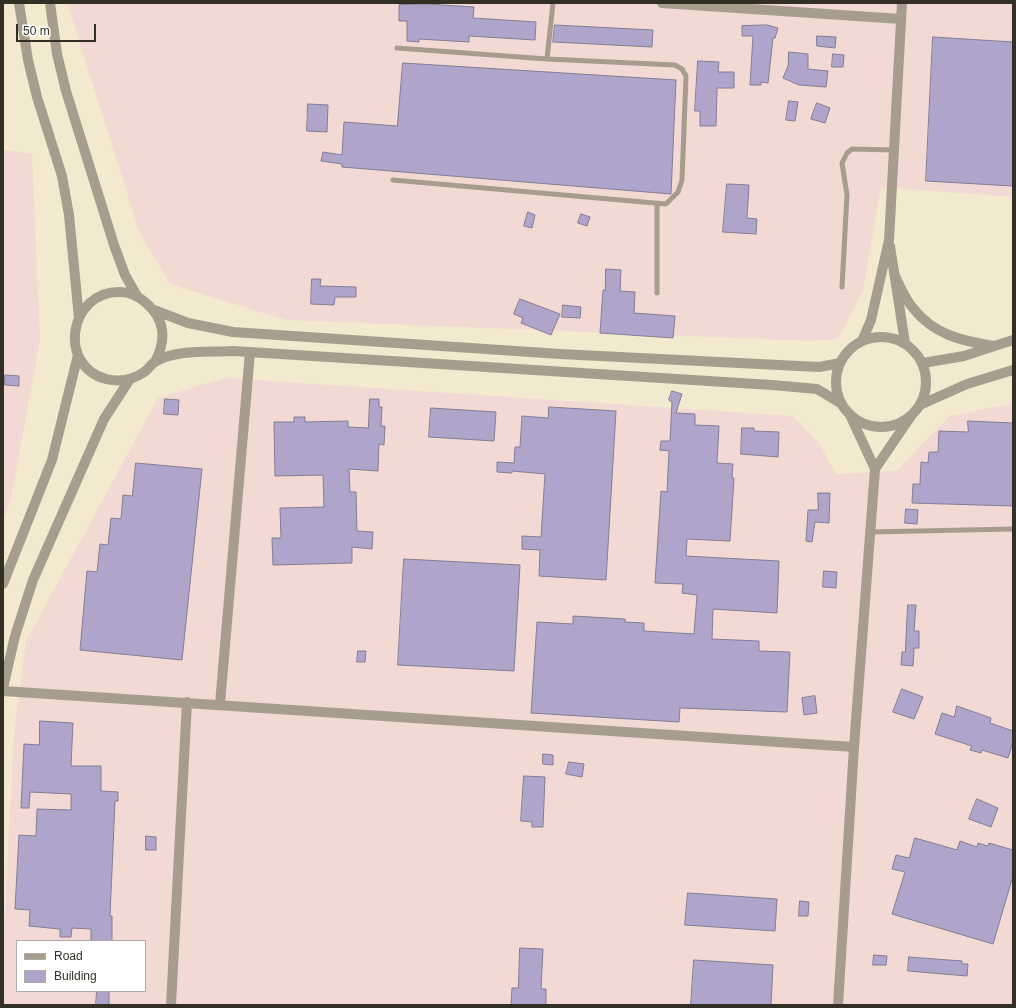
<!DOCTYPE html>
<style>
body{margin:0}
#map{position:relative;width:1016px;height:1008px;overflow:hidden;background:#f3e9cf;font-family:Helvetica,sans-serif}
canvas{display:block}
.frame{position:absolute;inset:0;border:4px solid #322f25;pointer-events:none}
.legend{position:absolute;left:16px;top:940px;width:130px;height:52px;box-sizing:border-box;background:#fff;border:1px solid #adaca8;margin:0;padding:5px 7px;list-style:none;font-size:12px;color:#322f25}
.legend li{display:flex;align-items:center;gap:8px;height:20px}
.legend b{width:20px;border:1px solid #adaca8}
.scale{position:absolute;left:16px;top:24px;width:80px;height:18px;box-sizing:border-box;border:2px solid #322f25;border-top:0;padding-left:5px;font-size:12px;line-height:14px;white-space:nowrap;color:#322f25;-webkit-text-stroke:3px #fff;paint-order:stroke}
</style>
<div id="map">
<canvas width="1016" height="1008"></canvas>
<div class="frame"></div>
<ul class="legend">
<li><b style="height:5px;background:#a79d8e"></b>Road</li>
<li><b style="height:11px;background:#afa5cb"></b>Building</li>
</ul>
<div class="scale">50 m</div>
</div>
<script>
const c = document.querySelector('canvas').getContext('2d');
c.lineJoin = 'round';
function fill(path, color) { c.fillStyle = color; c.fill(path, 'evenodd'); }
function stroke(path, color, width, dash) { c.strokeStyle = color; c.lineWidth = width; c.lineCap = dash ? 'butt' : 'round'; c.setLineDash(dash || []); c.stroke(path); }
const industrial = new Path2D(`
 M67 3H1013V197L881 187 863 290 838 339 812 341 286 320 170 284 140 234Z
 M3 150 32 154 40 340 11 499 3 520Z
 M225 378 793 416 819 443 836 474 896 471 950 416 1013 403V1005H3V945L14 734 26 641 158 398ZM17 941H145V991H17Z`);
const building = new Path2D(`
 M427 4 474 7 473 18 536 22 535 40 469 36V42L419 39V42L407 41V21H399V5Z
 M555 25 653 30 652 47 553 42Z
 M767 25 778 28 775 38H773L768 83 761 82V85H750L753 36H742V26Z
 M817 36 836 37 835 48 817 46Z
 M933 37 1013 42V186L926 181Z
 M789 52 808 54V69L828 71 826 87 799 85 783 78 788 66Z
 M833 54 844 55 843 67H832Z
 M698 61 719 62 718 72H734V88H717L716 126H700V111H695Z
 M403 63 676 80 671 194 342 167V164L321 161 323 152 342 155 344 122 397 126Z
 M789 101 798 102 795 121 786 120Z
 M817 103 830 108 825 123 811 119Z
 M308 104 328 105 327 132 307 131Z
 M727 184 749 185 747 218 757 219 756 234 723 232Z
 M528 212 535 215 532 228 524 226Z
 M581 214 590 217 587 226 578 223Z
 M606 269 621 270 620 291 635 292 634 313 675 316 673 338 600 333 603 290H605Z
 M312 279H321L320 286 356 287V297H335L334 305 311 304Z
 M520 299 560 314 551 335 521 323 523 318 514 314Z
 M563 305 581 307 580 318 562 317Z
 M5 375 19 376V386L5 385Z
 M672 391 682 394 676 413 695 414V425L719 426 717 463 733 464 732 478H734L730 541 687 539 686 556 779 561 777 613 713 609 712 639 759 641V651L790 652 787 712 680 708 679 722 531 713 537 622 573 624V616L625 619V622L644 623V631L694 634 697 595 682 593 683 584 655 583 661 491 667 492 669 451 660 450 661 441H670L672 402 669 400Z
 M165 399 179 400 178 415 164 414Z
 M370 399H379V407H382L381 426H385L384 445 379 444 378 471 349 469 350 492H356L357 531 373 532 372 549 352 547V563L273 565 272 538H281L280 508 324 507 323 475 275 476 274 422H294V417H305V422L348 421V427L368 428Z
 M549 407 616 411 606 580 539 576 540 550 522 549V536L541 537 545 474 512 471V473L497 472V462L514 463 515 447H520L522 416 548 418Z
 M431 408 496 412 494 441 429 437Z
 M968 421 1013 423V506L912 503 913 484H920L921 462 928 463 929 452H938L939 431 968 432Z
 M742 428H754V431L779 432 778 457 741 454Z
 M136 463 202 469 182 660 80 650 87 571 97 572 100 544 108 545 111 518 121 519 123 495 132 496Z
 M818 493H830L829 523 815 522 812 542 806 541 808 510H818Z
 M906 509 918 510 917 524 905 523Z
 M404 559 520 565 514 671 398 665Z
 M824 571 837 572 836 588 823 587Z
 M908 605H916L914 631H919V648H914L913 666 901 665 902 652H905Z
 M358 651H366L365 662H357Z
 M902 689 923 697 914 719 893 712Z
 M815 696 817 713 804 715 802 698Z
 M957 706 991 718 990 723 1013 731V742L1008 758 982 750 981 753 970 750 972 746 935 734 942 713 954 717Z
 M40 721 73 723 71 766H101V791L118 792V801H115L110 916H112V941H91V929L72 928 71 937H60V929L29 926 30 910 15 909 19 835 36 836 37 809 71 810V794L30 792 29 808H21L24 744 39 745Z
 M543 754 553 755V765L543 764Z
 M569 762 584 764 582 777 566 774Z
 M524 776 545 777 543 827H532V822L521 821Z
 M977 799 998 808 991 827 969 819Z
 M146 836 156 837V850H146Z
 M915 838 957 850 960 841 977 847 978 843 988 846 989 843 1013 850V876L993 944 892 914 905 872 892 869 896 855 909 858Z
 M688 893 777 899 775 931 685 925Z
 M800 901 809 902 808 916H799Z
 M520 948 543 949 541 989H546V1005H511L512 988H518Z
 M874 955 887 956 886 965H873Z
 M909 957 962 961V964H968L967 976 908 971Z
 M694 960 773 965 771 1005H691Z
 M97 991H109V1005H96Z`);
const service = new Path2D(`
 M547 59 553 3
 M393 180 666 204 678 192 682 180 686 76 682 69 675 65 547 59 397 48
 M842 287 847 195 842 163 847 153 852 149 894 150
 M657 293V204
 M871 532 1013 529`);
const minor = new Path2D(`
 M662 3 901 19
 M890 246 905 343
 M862 341 871 320 889 240 902 3
 M875 469 911 416
 M3 584 52 460 78 355
 M3 688 15 636 33 580 104 419 130 379
 M3 691 854 747
 M220 704 250 352
 M171 1005 187 702
 M838 1005 854 747 875 469 850 415`);
const tertiary = new Path2D(`
 M19 3 28 60 37 97 62 176 69 215 79 318
 M50 3 57 54 66 91 114 245 125 275 137 296
 M895 276C900 286 905 299 913 308 934 335 962 341 994 346
 M154 310 188 323 233 332 560 354 819 367 840 363
 M836 382a45 45 0 1 1 90 0a45 45 0 1 1-90 0Z
 M155 362C167 339 165 319 145 302 138 296 130 292 120 292 69 291 57 366 106 379 119 382 133 380 144 372 148 370 151 364 155 362 162 357 176 354 184 353 200 351 217 352 233 351L772 385 817 389 842 404
 M923 363 964 356 1013 340
 M920 405 967 384 1013 370`);
fill(industrial, '#f3d9d3');
fill(building, '#afa5cb');
stroke(building, '#837d94', 1);
stroke(service, '#a79d8e', 5);
stroke(minor, '#a79d8e', 10);
stroke(tertiary, '#a79d8e', 10);
</script>
